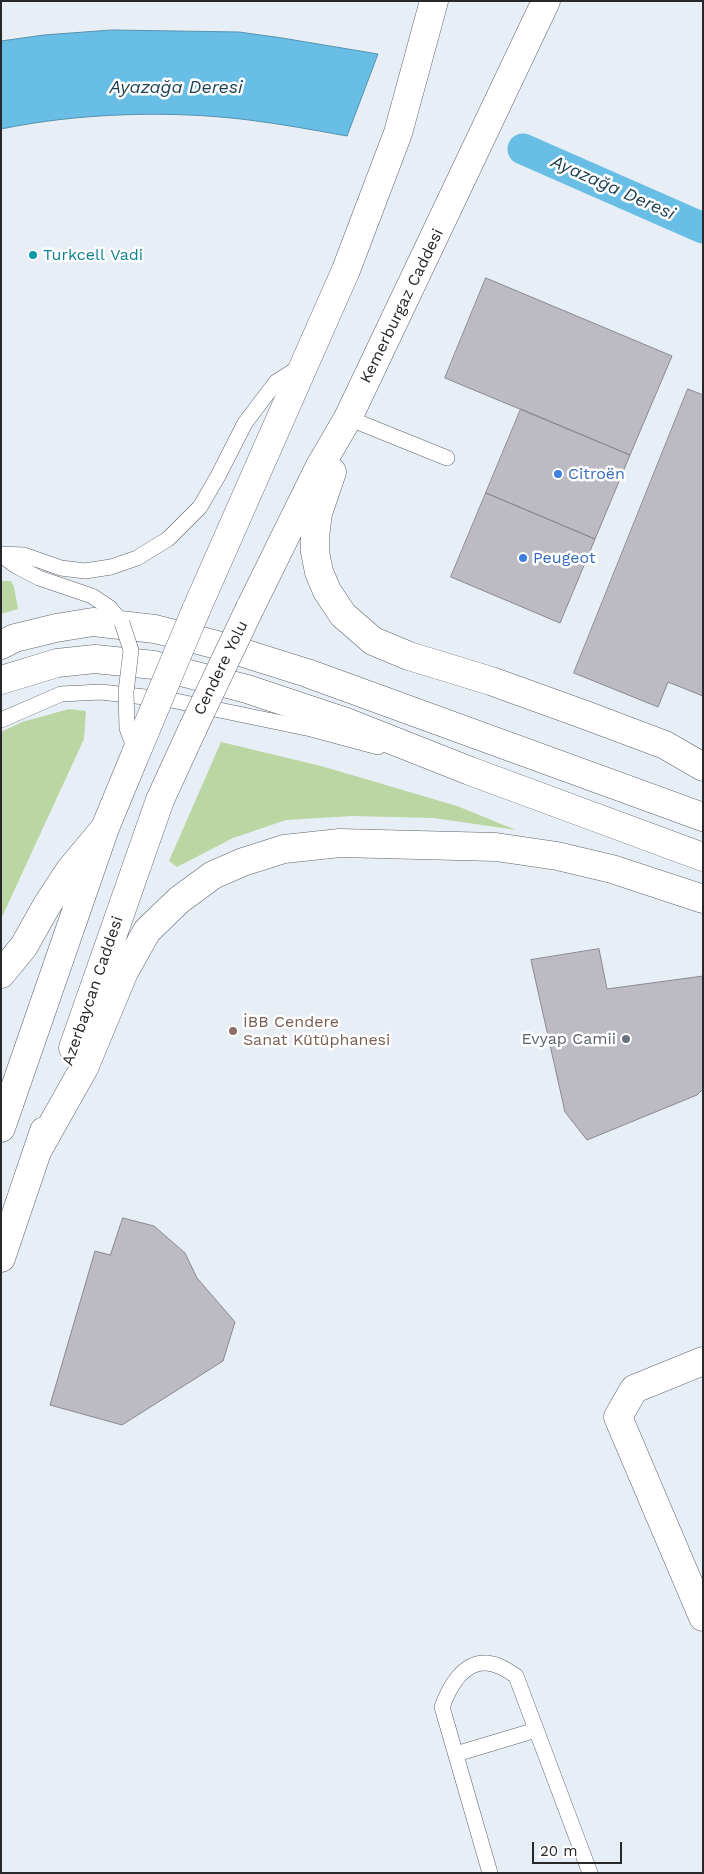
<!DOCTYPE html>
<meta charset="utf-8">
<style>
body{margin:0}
#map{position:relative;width:704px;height:1874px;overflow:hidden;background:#e7eef5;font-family:"Work Sans",sans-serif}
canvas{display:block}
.frame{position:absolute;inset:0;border:2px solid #26282b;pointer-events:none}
.scale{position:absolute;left:532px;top:1842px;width:90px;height:22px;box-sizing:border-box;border:2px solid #26282b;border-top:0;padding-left:6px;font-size:15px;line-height:18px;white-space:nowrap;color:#26282b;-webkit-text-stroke:4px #fff;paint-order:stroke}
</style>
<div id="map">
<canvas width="704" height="1874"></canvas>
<div class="frame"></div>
<div class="scale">20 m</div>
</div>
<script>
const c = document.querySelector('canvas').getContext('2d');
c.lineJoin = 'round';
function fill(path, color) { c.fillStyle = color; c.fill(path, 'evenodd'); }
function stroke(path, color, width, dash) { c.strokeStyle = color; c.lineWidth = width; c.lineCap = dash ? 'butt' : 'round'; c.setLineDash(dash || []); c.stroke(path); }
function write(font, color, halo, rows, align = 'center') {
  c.font = font + ' "Work Sans",sans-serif'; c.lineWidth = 5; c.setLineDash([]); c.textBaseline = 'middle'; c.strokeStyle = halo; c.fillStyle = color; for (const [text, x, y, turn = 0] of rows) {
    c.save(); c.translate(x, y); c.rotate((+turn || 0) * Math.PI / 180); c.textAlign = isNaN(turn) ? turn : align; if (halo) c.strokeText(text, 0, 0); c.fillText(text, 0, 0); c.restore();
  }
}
const green = new Path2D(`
 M1 581H11L14 587 18 609 1 614Z
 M69 709 86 711 84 739 1 919V732L22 722Z
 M221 742 321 766 457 806 516 830 434 818 352 816 286 820 233 838 177 867 169 861Z`);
const water = new Path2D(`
 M112 30 239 32 282 38 378 54 347 136C314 130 281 124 249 120 170 110 78 113 1 129V41L44 35Z`);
const canal = new Path2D(`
 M523 149 703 228`);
const building = new Path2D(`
 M486 278 672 356 630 455 445 378Z
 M688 389 703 395V696L668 682 658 707 574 673Z
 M521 409 630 455 595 539 486 493Z
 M486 493 595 539 560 623 451 577Z
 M599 949 607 989 703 976V1089L697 1095 587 1140 565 1112 531 960Z
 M123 1218 154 1226 185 1253 197 1278 235 1322 223 1361 122 1425 50 1405 95 1251 110 1255Z`);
const service = new Path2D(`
 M348 418 447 458
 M1 554 24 555 61 568 85 571 111 567 137 558 168 539 200 507 218 476 245 423 276 382 301 366
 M1 555 16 566 39 578 92 596 110 608 122 623
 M1 720 61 694 101 692 171 700 311 729 378 747
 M456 1754 536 1730
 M490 1873 442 1707C449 1688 463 1661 487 1663 498 1664 507 1670 516 1676L590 1873`);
const minor = new Path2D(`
 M703 1361 634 1389 618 1417 703 1617`);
const primary = new Path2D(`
 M332 472 318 513 315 537V552L319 572 327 591 343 615 373 641 409 656 491 681 588 716 665 745 703 767
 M250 608 320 466 348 418 546 1
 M196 610 346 270 398 133 434 1
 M1 645 15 638 56 628 93 622 155 629 221 646 307 673 703 817
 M1 680 57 663 95 659 154 665 247 689 346 722 470 771 703 857
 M1 974 24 946 47 905 70 870 105 828 136 753
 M73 1048 160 800 193 728
 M1 1128 105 828
 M39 1148 84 1068 124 972 147 931 179 900 213 875 243 862 284 849 340 843 496 847 557 856 612 869 703 899
 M1 1258 44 1131`);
const serviceBridge = new Path2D(`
 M122 623 131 650 126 692 127 728 136 753`);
const primaryBridge = new Path2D(`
 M193 728 250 608
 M136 753 196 610`);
const markers = [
 [33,255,5,"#0f9aa8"],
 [558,474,5,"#3f7fe0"],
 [523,558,5,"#3f7fe0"],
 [233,1031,5,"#8d6e63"],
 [626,1039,5,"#6b7280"]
];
const cultureNames = [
 ["Turkcell Vadi",43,255]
];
const streetNames = [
 ["Kemerburgaz Caddesi",402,306,-64],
 ["Cendere Yolu",221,668,-64],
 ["Azerbaycan Caddesi",93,991,-71]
];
const shopNames = [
 ["Citroën",568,474],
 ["Peugeot",533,558]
];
const educationNames = [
 ["İBB Cendere",243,1022],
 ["Sanat Kütüphanesi",243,1040]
];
const worshipNames = [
 ["Evyap Camii",616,1039]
];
const waterNames = [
 ["Ayazağa Deresi",176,88],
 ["Ayazağa Deresi",613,188,24]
];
fill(green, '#bad6a3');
fill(water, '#69bee6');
stroke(water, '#5591ae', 1);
stroke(canal, '#69bee6', 31);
fill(building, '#bcbac2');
stroke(building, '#8a8890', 1);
stroke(service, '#5e6369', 16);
stroke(minor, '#5e6369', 29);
stroke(primary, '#5e6369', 29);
stroke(service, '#fff', 15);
stroke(minor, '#fff', 28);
stroke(primary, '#fff', 28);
stroke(serviceBridge, '#5e6369', 16, []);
stroke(primaryBridge, '#5e6369', 29, []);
stroke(serviceBridge, '#fff', 15);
stroke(primaryBridge, '#fff', 28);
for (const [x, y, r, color] of markers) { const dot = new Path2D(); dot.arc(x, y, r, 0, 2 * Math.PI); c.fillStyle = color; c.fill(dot); stroke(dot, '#fff', 2); }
write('16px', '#0d838f', '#fff', cultureNames, 'left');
write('16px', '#26282b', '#fff', streetNames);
write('16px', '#366cbe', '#fff', shopNames, 'left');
write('16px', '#785e54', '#fff', educationNames, 'left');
write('16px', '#5b616d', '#fff', worshipNames, 'right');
write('italic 18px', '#183e4f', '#fff', waterNames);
</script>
